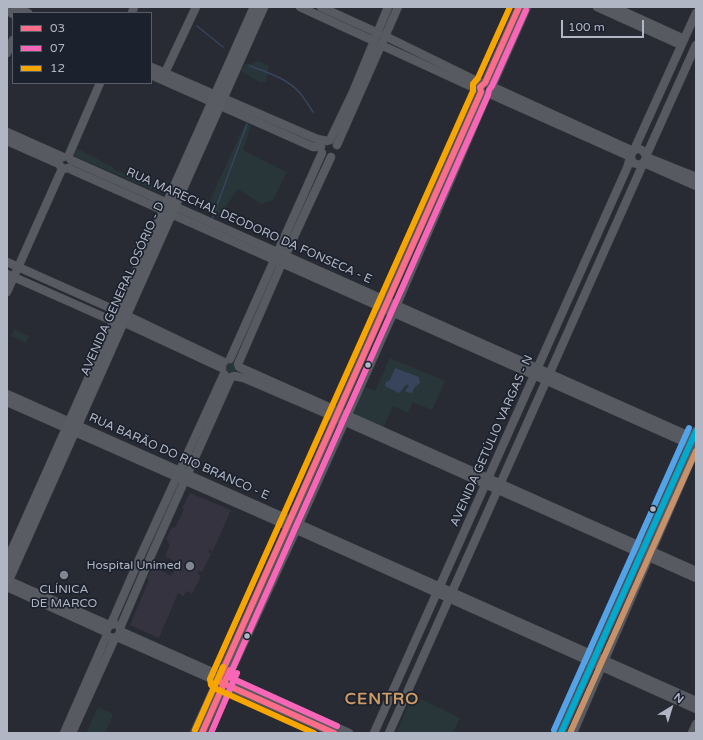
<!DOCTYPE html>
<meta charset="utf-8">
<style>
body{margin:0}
#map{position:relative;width:703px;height:740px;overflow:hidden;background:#282b33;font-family:"Varela Round",sans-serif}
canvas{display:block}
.frame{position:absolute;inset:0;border:8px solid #b1b6c4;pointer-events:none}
.legend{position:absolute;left:12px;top:12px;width:140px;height:72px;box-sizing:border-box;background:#1b212d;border:1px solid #575d69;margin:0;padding:5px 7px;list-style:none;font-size:12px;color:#b1b6c4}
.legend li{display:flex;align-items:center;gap:8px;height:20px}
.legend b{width:20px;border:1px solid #575d69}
.north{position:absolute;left:651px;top:688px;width:40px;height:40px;-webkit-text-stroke:3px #1b212d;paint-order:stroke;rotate:38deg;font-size:11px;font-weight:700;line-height:16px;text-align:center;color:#b1b6c4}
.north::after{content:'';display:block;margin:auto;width:14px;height:18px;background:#b1b6c4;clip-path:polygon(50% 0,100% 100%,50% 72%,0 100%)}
.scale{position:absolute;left:561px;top:20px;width:83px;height:18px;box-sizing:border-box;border:2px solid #b1b6c4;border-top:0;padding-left:5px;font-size:12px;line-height:14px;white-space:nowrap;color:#b1b6c4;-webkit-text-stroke:3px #1b212d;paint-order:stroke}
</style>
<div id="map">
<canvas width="703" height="740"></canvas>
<div class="frame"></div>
<ul class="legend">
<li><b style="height:5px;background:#fb6d88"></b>03</li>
<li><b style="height:5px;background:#fa66b7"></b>07</li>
<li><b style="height:5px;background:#f7a600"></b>12</li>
</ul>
<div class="north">N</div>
<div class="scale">100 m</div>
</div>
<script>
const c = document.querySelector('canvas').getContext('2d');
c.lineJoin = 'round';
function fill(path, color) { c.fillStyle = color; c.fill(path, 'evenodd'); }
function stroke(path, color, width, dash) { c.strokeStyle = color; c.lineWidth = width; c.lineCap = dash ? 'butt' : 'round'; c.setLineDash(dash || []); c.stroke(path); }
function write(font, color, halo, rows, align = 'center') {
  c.font = font + ' "Varela Round",sans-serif'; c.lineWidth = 3.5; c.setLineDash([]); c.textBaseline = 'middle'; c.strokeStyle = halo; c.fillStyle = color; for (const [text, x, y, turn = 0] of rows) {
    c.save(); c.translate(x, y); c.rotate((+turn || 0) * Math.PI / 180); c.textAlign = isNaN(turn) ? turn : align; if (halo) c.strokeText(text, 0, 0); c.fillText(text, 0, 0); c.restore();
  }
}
const medical = new Path2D(`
 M190 493 231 510 213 551 209 550 208 552 211 554 202 572 199 571 197 573 201 576 192 594 186 591 184 596 178 593 159 638 130 625 149 580 147 579 153 567 159 570 161 566 163 567 162 571 171 576 178 563 165 556 170 545 168 544 169 541 166 539 172 527 175 528 184 509 182 508Z`);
const green = new Path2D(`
 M258 61 269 66 266 82H259L241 71 245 64H252Z
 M245 124 251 125 243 150 287 172 273 200 261 204 238 189 218 218 209 213 208 204Z
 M77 149 82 151 113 167V169L153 186H161L166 180 169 181 163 194 74 156Z
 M14 329 29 336 26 343 11 336Z
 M390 358 445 381 432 410 413 402 408 413 393 406 383 428 352 414 365 387 375 391Z
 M224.5 368a5.5 5.5 0 1 1 11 0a5.5 5.5 0 1 1-11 0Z
 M413 695 460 718 453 733H396Z
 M98 707 113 714 105 733H86Z`);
const water = new Path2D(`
 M395 368 419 377 420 383 414 388 412 393 406 392V389L409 387 407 384 399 393 385 386 386 382 390 380Z`);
const stream = new Path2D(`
 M197 26 223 47
 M250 66C267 72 288 79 300 93 305 99 309 106 313 112
 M212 219 247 124`);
const minor = new Path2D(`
 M15 7 28 13
 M300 7 374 41
 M321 7 378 33
 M597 7 681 45
 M614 7 684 39
 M7 11 13 14
 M132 13 134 7
 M385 36 483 84
 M381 45 481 91
 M7 53 13 40
 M151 67 317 139 327 141
 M151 75 313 147H321
 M163 77 196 7
 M480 87 485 83 519 7
 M493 87 633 151
 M490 94 631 157
 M7 132 63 157
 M330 140 353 92 388 7
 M7 141 59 164
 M337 145 398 7
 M634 150 696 13
 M646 156 696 45
 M68 157 100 83
 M646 157 696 177
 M71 160 696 439
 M644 163 696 186
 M59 164 62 169 69 168 72 170 696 447
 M7 262 126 315 224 362
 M7 274 115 322H123L222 368
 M7 292 62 169
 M230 359 322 153
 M238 364 285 256 331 157
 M239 367 696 571
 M234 376 244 378 344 421 696 578
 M7 394 696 701
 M7 402 288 526 696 709
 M7 580 109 625
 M7 587 106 632
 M111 624 141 555 224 374
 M115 624 109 625 106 632 108 637 115 638
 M120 628 150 558 231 377
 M120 631 349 733
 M117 637 334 733
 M64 733 107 635
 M72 733 115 638 120 634
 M194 733 288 526 387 301 481 92
 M202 733 296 530 391 318 487 95 492 91V86L527 7
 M374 733 627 168C630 161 630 148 639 149 643 150 645 153 646 156L645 161 640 165 633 163 631 158
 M389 733 643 164
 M561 733 696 431
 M573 733 696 448
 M692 733 696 724`);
const major = new Path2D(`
 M7 563 255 7
 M7 582 263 7`);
const bus1 = new Path2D(`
 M202 733 230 670
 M334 733 218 681 481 92 480 87 485 83 519 7`);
const bus2 = new Path2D(`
 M337 726 229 677 488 95 489 90 492 86 526 10
 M211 733 237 673`);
const bus3 = new Path2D(`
 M195 730 223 667
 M314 733 214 688 211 685 210 679 473 91V84L478 78 510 7`);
const bus4 = new Path2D(`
 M561 733 696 431`);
const bus5 = new Path2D(`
 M570 733 696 451`);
const bus6 = new Path2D(`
 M554 730 689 428`);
const markers = [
 [368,365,3.5,"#b1b6c4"],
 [653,509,3.5,"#b1b6c4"],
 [190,566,5,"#818591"],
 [64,575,5,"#818591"],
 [247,636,3.5,"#b1b6c4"]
];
const streetNames = [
 ["RUA MARECHAL DEODORO DA FONSECA - E",249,226,24],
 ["AVENIDA GENERAL OSÓRIO - D",123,289,-66],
 ["AVENIDA GETÚLIO VARGAS - N",492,441,-66],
 ["RUA BARÃO DO RIO BRANCO - E",179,457,24]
];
const poiNames = [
 ["Hospital Unimed",181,566],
 ["CLÍNICA",64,590,"center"],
 ["DE MARCO",64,604,"center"]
];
const districtNames = [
 ["CENTRO",382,700]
];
fill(medical, '#35333f');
fill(green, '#28363a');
fill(water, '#37445c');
stroke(stream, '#37445c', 1.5);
stroke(minor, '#44464c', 9);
stroke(major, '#454850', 11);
stroke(minor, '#575a61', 8);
stroke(major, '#595c63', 10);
stroke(bus1, '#fb6d88', 6);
stroke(bus2, '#fa66b7', 6);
stroke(bus3, '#f7a600', 6);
stroke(bus4, '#00a9ce', 6);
stroke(bus5, '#c7916a', 6);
stroke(bus6, '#53a3e8', 6);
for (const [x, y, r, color] of markers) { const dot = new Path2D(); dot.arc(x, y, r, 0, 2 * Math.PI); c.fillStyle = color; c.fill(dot); stroke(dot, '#1b212d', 1.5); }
write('12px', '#b1b6c4', '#1b212d', streetNames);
write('12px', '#b1b6c4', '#1b212d', poiNames, 'right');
c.letterSpacing = '1px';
write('bold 16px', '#cc9b64', '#1b212d', districtNames);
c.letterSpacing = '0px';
</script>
